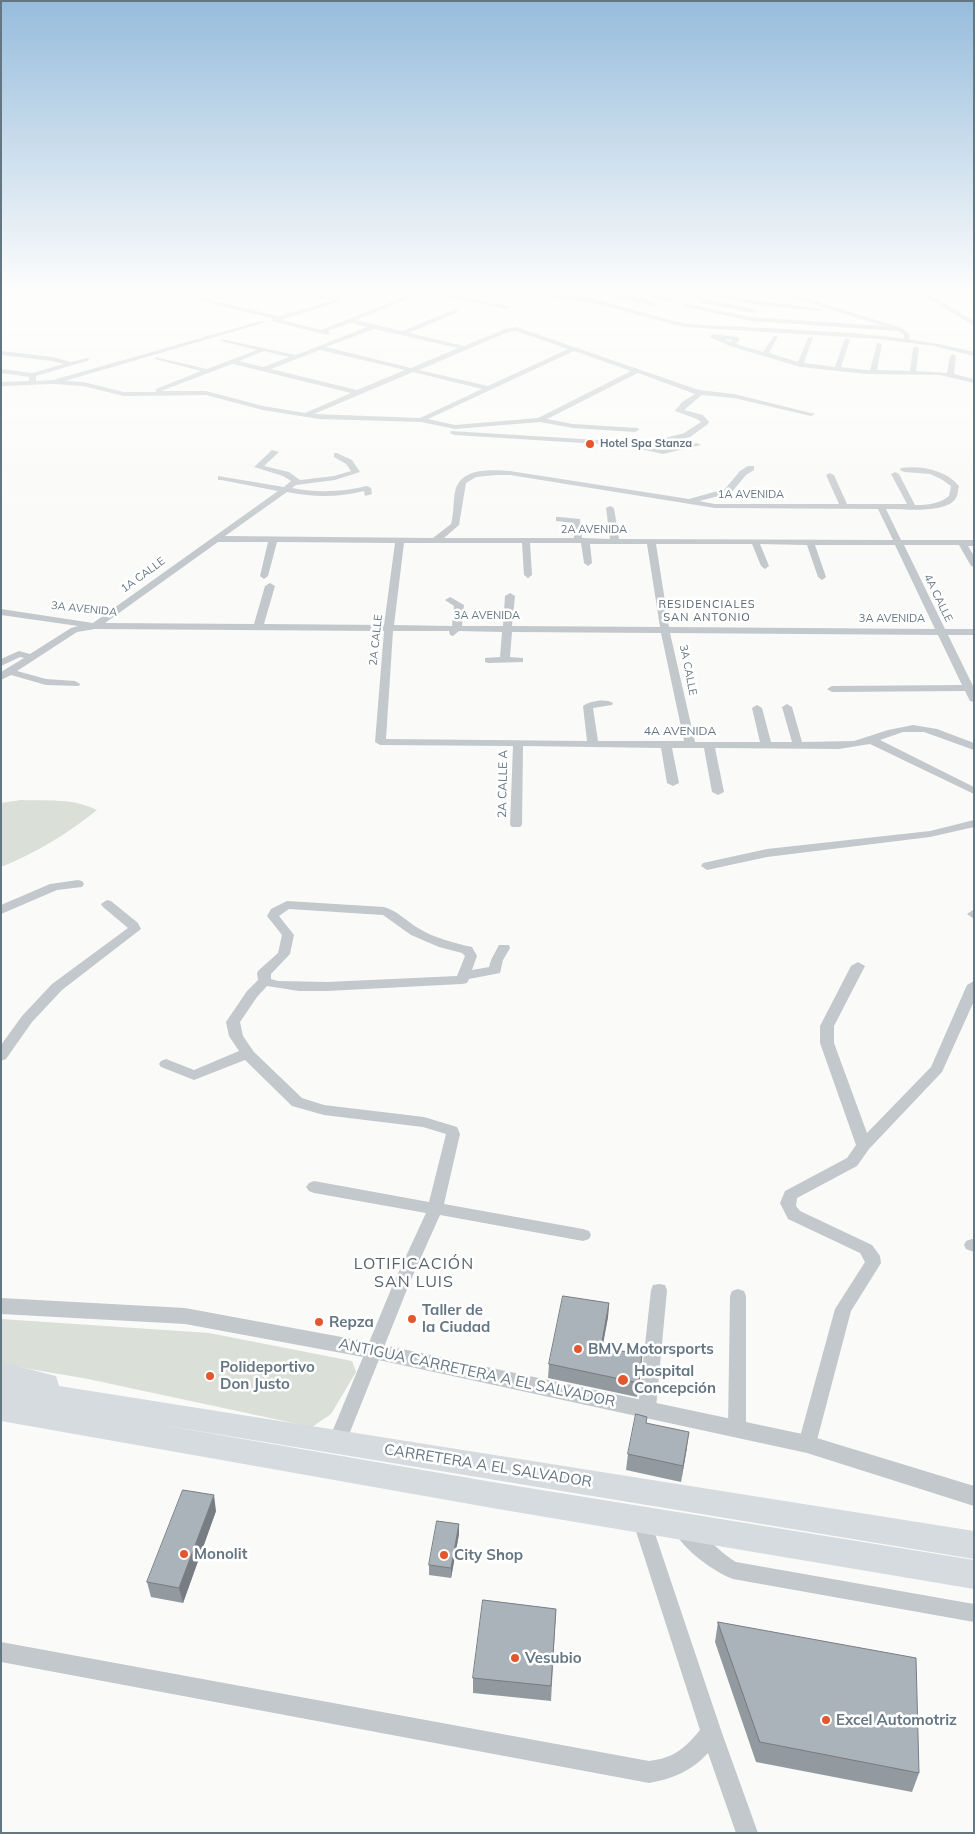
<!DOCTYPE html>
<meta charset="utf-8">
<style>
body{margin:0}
#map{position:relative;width:975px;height:1834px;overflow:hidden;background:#fafaf8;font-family:Mulish,sans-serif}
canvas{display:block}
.frame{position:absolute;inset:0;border:2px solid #657683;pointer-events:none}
</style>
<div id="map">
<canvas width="975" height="1834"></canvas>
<div class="frame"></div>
</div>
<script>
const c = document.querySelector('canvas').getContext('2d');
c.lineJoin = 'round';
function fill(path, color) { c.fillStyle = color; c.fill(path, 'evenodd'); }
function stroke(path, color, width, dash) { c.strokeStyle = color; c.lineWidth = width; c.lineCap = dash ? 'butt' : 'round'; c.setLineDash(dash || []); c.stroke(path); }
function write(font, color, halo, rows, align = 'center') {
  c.font = font + ' Mulish,sans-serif'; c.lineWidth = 5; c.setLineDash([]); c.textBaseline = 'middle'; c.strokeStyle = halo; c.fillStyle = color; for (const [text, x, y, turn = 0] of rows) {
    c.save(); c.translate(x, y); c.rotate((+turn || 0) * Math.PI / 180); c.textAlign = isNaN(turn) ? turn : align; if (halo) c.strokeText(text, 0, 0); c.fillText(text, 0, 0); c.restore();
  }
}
const green = new Path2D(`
 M21 800C47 801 73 798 97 810 69 833 34 854 1 867V803Z
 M1 1319 209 1333 352 1361 356 1372 331 1414 312 1427 88 1379 1 1364Z`);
const minor = new Path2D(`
 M297 292H306L342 301 281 320 321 330 404 297 386 292H395L413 297 356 320 402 331 456 309 458 312 409 333 464 346 505 329 516 327 699 390 734 394 815 414 811 416 734 398 702 395 684 410 703 415 709 422 708 424 690 437 646 447 663 450 697 443 701 445 663 454 631 447 684 433 701 422 697 419 675 411 682 402 695 394 638 373 547 419 573 424 638 428 639 430 635 432 573 428 540 422 455 429 421 422 319 419 263 410 206 395 124 396 83 386 53 384 1 386V382L29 381V377L1 373V369L32 373 64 364 52 361 1 355V351L53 357 71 362 87 358 90 360 36 376V381L53 380 261 321 266 322 65 381 83 382 124 392H156V389L201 371 155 359V357L207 369 257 350 221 341V339L296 355 367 327 350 323 328 331 330 333 327 335 272 321V318L198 300 201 298 279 316 332 301ZM374 329 458 348 411 368 326 347ZM516 331 568 349 488 386 419 370 508 332ZM320 350 405 370 357 390 271 369ZM264 351 289 357 263 367 239 361ZM574 351 631 371 538 418 455 425 428 419ZM232 364H233L351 393 305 413 263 406 206 391H161ZM413 372 482 389 420 418 314 414Z
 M345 292H379L376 294H348Z
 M426 292H436L510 307 507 309Z
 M592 292C608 290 644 296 657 304L654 306Z
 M635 292 662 294 674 300 671 302Z
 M708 292 758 301 824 309 821 311 758 305 708 294Z
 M776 292H784L902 328 910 334 909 340 904 341V335L898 331 751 321 683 306 686 304 751 317 884 326Z
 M918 292H925L974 321V326Z
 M701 299 753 309 756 311 753 313 699 302Z
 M712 334 738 337 740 339 736 344 763 352 774 336H778L769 353 798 362 808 338 813 337 804 363 835 367 844 340 847 338 850 340 841 367 866 370H870L877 343 882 344 877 370 910 371 913 348 916 346 919 348 916 371 947 373 950 356 953 354 956 356 954 374 974 379V383L940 375 866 374 800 367 730 346 710 337ZM724 339 733 340 731 342Z
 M451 431 599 440 603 442 599 444 454 435 450 433Z
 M272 450 279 452 264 466 289 472 300 480 334 476 351 471 346 464 334 457V453H337L352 460 360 472 335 480 296 485 292 488C319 493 341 492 367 486L371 488 372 494 365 496 364 491C336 498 314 497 287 492L225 536 433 538 451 524C454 513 453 502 455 492 460 467 491 470 510 471L689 499 725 489 740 471 748 466H754V470L746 475 731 493 699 501 715 504H839L826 475 830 473 834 475 847 504H907L891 474 895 472 899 474 915 505C928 505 939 504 949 496L951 486 941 479 930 474 904 472 900 470 901 468C921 465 946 470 959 486 958 489 958 495 956 498 947 514 903 509 886 509L901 540H974V546H968L974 556V567L971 566 959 545H904L945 629H974V635H948L974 688V702L970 701 965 691 832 692 827 689 832 686 962 685 938 635 670 633 695 742H760L752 708 757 705 762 708 771 742H792L782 707 787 704 792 707 802 742 854 741 888 730 913 725 937 729 974 743V750L924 732H903L880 740 974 787V794L870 744 839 749 715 748 724 792 718 795 712 792 704 748H672L679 783 673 786 667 783 661 748 523 746 522 825 520 827H512L510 825 513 746 380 745 375 742 384 631 95 629 77 632 17 671 46 679 75 681 80 684 79 686 46 685 11 675 1 680V672L24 658 20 657 1 666V659L19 651 30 654 71 628 78 626 1 615V609L93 623 278 491 221 480H218V476L284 487 291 481 283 476 254 467ZM497 475H510L715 508 878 509 893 540 619 539 614 508 610 506 606 508 610 539 582 538 580 519 559 517H556V521L573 523 574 538H444L459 525 466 483 476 477ZM218 542H268L260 576 264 579 268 576 277 542 395 543 384 625 264 624 275 586 270 583 265 586 254 624 105 623ZM404 543H522L524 575 528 578 532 575 530 543H581L584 563 588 566 592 563 590 544H647L660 627 512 626 515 596 510 593 505 596 503 626H462L464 605 450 597 445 600 454 606 452 626 394 625ZM656 544H752L761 566 765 569 769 566 760 544 807 545 818 577 822 580 826 577 815 545H895L935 629 669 627ZM393 631H449L450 635 453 636 459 631 502 632 500 657 485 658V662L488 663 523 662V658L510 657 512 632 661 633 684 741H598L593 708 612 705 613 703C606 698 589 701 583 706L587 741 386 739Z
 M974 820V827L930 837 767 857 707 870 701 866 703 863 767 849 930 831Z
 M78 880 82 881 84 884 82 887 57 890 1 914V905L50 884Z
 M107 900 111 901 138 923 141 929 62 990 32 1022 6 1059 1 1061V1045L22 1016 52 984 128 928 103 907 101 904Z
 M287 901 384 907C398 911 406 921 418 928 434 938 454 943 472 947L477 956 472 970 489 967 491 960 499 945H509L510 948 503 960 500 973 469 979 467 983 462 984 327 991H299L267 986 257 997 240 1022 243 1036 254 1052 302 1098 324 1105 424 1117 457 1127 460 1134 444 1204 583 1229 589 1231 591 1235 589 1239 583 1241 440 1215 410 1282 346 1442 343 1448 337 1450 331 1448 328 1442 394 1282 426 1213 314 1193 309 1191 306 1187 309 1183 314 1181 429 1202 446 1134 423 1127 324 1115 292 1106 245 1060 194 1080 161 1067 159 1064 161 1061 166 1059 194 1070 239 1051 229 1036 226 1022 247 991 258 980 257 973 259 970 278 953 282 935 267 916 271 909ZM289 909 383 915 411 935 439 947 462 953 465 956 457 976 327 982 278 981 271 979V974L290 954 294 935 279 916Z
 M973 910H974V919L967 914Z
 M858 962 865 966 834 1026V1043L867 1133 931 1067 967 985 974 981V1001L942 1072 869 1149 857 1166 797 1198 796 1206 800 1211 872 1245 880 1256 881 1263 851 1311 816 1444 813 1450 807 1452 801 1450 798 1444 835 1309 865 1262 860 1253 788 1219 780 1203 785 1191 847 1158 856 1145 820 1043V1026L851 966Z
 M972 1239H974V1252L966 1249 964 1245 966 1241Z
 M659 1284 665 1285 667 1290 656 1408 653 1413 647 1415 641 1413 638 1408 651 1290 653 1285Z
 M738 1289 744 1291 746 1296V1428L743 1433 737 1436 731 1433 728 1428 730 1296 732 1291Z
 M641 1510 648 1513 650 1519 722 1733 758 1833H736L708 1753C692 1771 672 1779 649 1783L1 1662V1642L649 1761C674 1758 684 1749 700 1730L632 1519 634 1513Z
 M683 1521C700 1528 717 1551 736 1562L974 1604V1622L733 1579C714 1572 682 1549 674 1530L676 1524Z`);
const tertiary = new Path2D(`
 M521 292C574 286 633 313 684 323 710 327 738 326 764 328 834 332 905 334 974 352V356L934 346 878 339 685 327 593 303Z
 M1 1298 185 1308 374 1343 807 1435 974 1486V1506L807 1453 374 1359 185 1324 1 1314Z`);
const trunk = new Path2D(`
 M1 1362 56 1376 59 1386 974 1531V1559L156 1424 498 1483 974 1560V1589L498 1509 1 1421Z`);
const wall = new Path2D(`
 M609 1303 608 1317 602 1347 642 1355 637 1397 548 1378 549 1364Z
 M647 1423 687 1447 681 1482 626 1470 628 1454Z
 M216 1511 183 1603 151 1597 147 1582Z
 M459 1524V1534L451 1578 429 1575V1565Z
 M556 1609 551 1701 473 1693V1678Z
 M718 1622 919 1773 912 1792 756 1762 715 1642Z`);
const shadedWall = new Path2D(`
 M609 1303 608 1317 600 1361 601 1347Z
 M689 1432 687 1447 681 1482 683 1466Z
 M214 1495 216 1511 183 1603 179 1588Z
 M459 1524V1534L451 1578V1568Z`);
const building = new Path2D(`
 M563 1296 609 1303 601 1347 642 1355 639 1383 549 1364Z
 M636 1414 647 1417 646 1423 689 1432 683 1466 628 1454Z
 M183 1490 214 1495 179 1588 147 1582Z
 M437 1521 459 1524 451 1568 429 1565Z
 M483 1600 556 1609 551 1686 473 1678Z
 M718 1622 916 1658 919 1773 760 1742Z`);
const markers = [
 [590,444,5,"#e4572e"],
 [412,1319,5,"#e4572e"],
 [319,1322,5,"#e4572e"],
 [578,1349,5,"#e4572e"],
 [210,1376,5,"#e4572e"],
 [623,1380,6,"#e4572e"],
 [184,1554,5,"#e4572e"],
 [444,1555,5,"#e4572e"],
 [515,1658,5,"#e4572e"],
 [826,1720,5,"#e4572e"]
];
const farPoinames = [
 ["Hotel Spa Stanza",600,444]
];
const farStreetnames = [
 ["1A AVENIDA",751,495],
 ["2A AVENIDA",594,530],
 ["1A CALLE",143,575,-36],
 ["4A CALLE",938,598,64],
 ["3A AVENIDA",84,609,6],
 ["3A AVENIDA",487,616],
 ["3A AVENIDA",892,619],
 ["2A CALLE",376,640,-84],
 ["3A CALLE",688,670,79]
];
const farNeighbourhoodnames = [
 ["RESIDENCIALES",707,605],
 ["SAN ANTONIO",707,618]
];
const streetNames = [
 ["4A AVENIDA",680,731],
 ["2A CALLE A",503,784,-89]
];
const nearPoinames = [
 ["Taller de",422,1310],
 ["la Ciudad",422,1327],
 ["Repza",329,1322],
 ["BMV Motorsports",588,1349],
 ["Polideportivo",220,1367],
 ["Don Justo",220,1384],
 ["Hospital",634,1371],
 ["Concepción",634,1388],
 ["Monolit",194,1554],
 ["City Shop",454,1555],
 ["Vesubio",525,1658],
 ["Excel Automotriz",836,1720]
];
const nearStreetnames = [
 ["ANTIGUA CARRETERA A EL SALVADOR",477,1373,12],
 ["CARRETERA A EL SALVADOR",488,1466,9]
];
const nearNeighbourhoodnames = [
 ["LOTIFICACIÓN",414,1264],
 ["SAN LUIS",414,1282]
];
fill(green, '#dadfd7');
fill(minor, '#c3c8cc');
fill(tertiary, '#c3c8cc');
fill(trunk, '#d6dbdf');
fill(wall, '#929a9f');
fill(shadedWall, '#777d82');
fill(building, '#aab3b9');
stroke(building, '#777d82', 1);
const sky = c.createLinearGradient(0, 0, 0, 548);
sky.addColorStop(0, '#96bcdc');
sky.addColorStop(0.53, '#fdfdfc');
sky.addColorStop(1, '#fdfdfc00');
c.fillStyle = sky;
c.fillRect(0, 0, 975, 548);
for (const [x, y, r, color] of markers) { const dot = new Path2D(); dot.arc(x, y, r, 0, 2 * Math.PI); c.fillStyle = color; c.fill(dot); stroke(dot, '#fff', 2); }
write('bold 11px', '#657683', '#fff', farPoinames, 'left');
write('11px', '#657683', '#fff', farStreetnames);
c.letterSpacing = '1px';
write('11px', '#57646e', '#fff', farNeighbourhoodnames);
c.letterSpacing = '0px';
write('12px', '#657683', '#fff', streetNames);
write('bold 15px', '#657683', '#fff', nearPoinames, 'left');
write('15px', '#657683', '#fff', nearStreetnames);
c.letterSpacing = '1px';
write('16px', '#57646e', '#fff', nearNeighbourhoodnames);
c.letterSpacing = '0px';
</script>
